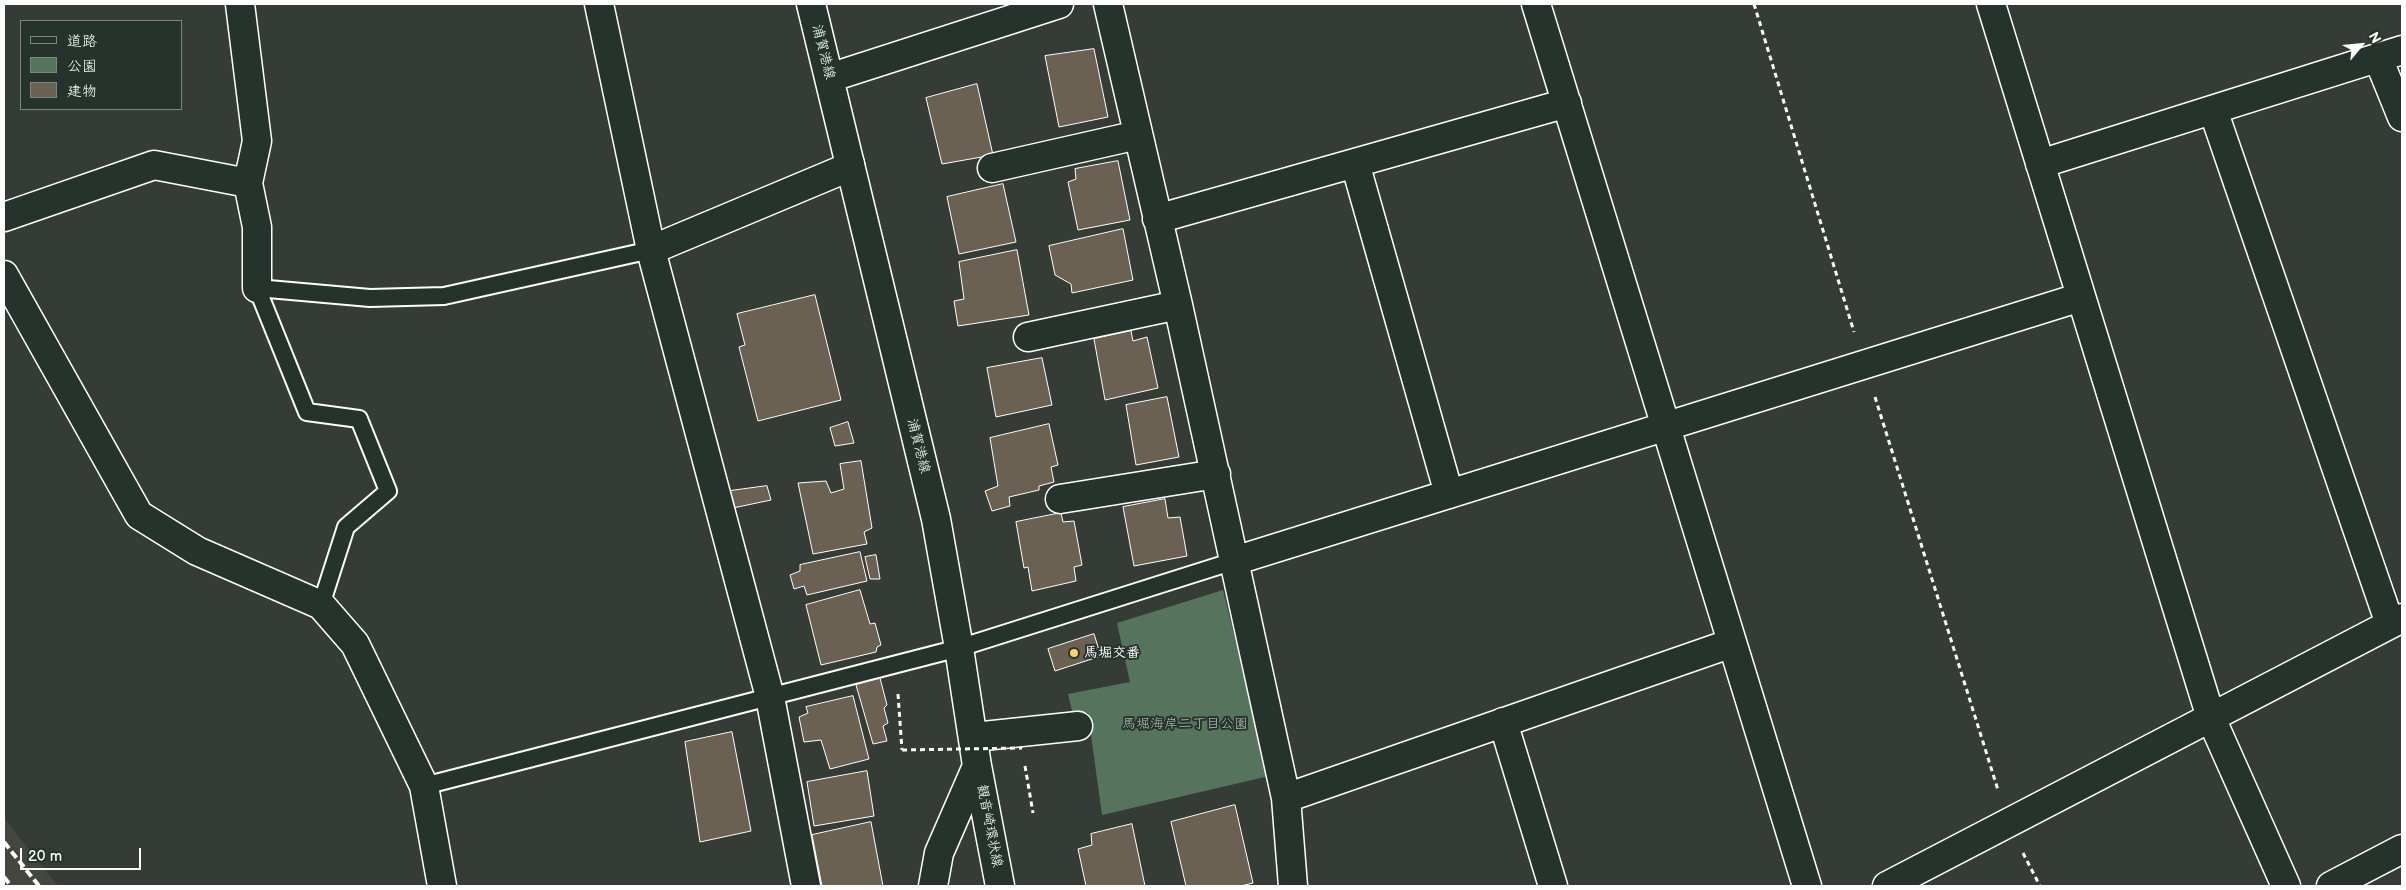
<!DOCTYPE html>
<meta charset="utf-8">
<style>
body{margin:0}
#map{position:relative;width:2406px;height:890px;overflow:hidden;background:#343c35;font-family:"Balsamiq Sans","Klee One",sans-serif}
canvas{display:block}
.frame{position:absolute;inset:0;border:5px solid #fff;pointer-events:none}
.legend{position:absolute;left:20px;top:20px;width:162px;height:90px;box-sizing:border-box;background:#26332d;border:1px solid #7d8581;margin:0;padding:6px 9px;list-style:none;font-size:15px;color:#fff}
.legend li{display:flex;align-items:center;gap:10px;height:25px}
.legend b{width:25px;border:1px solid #7d8581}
.north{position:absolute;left:2336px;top:20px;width:50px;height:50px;-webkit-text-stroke:4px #26332d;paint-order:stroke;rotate:62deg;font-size:14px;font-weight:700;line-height:20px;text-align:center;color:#fff}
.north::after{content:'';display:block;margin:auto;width:18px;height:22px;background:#fff;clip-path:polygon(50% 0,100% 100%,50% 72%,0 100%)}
.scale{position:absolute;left:20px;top:848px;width:121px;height:22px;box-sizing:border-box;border:2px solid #fff;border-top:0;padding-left:6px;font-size:15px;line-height:18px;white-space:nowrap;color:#fff;-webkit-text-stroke:4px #26332d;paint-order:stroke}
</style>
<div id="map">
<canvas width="2406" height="890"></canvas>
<div class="frame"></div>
<ul class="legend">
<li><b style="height:6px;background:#26332d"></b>道路</li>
<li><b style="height:14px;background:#56745d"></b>公園</li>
<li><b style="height:14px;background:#6a6153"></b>建物</li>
</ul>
<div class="north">N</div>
<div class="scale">20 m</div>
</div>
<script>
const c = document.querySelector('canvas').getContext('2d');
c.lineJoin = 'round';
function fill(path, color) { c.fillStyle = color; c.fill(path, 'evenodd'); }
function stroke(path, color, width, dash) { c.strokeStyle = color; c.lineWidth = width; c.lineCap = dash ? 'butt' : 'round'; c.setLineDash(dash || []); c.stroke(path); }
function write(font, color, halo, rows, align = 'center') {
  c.font = font + ' "Balsamiq Sans","Klee One",sans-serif'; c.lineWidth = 4; c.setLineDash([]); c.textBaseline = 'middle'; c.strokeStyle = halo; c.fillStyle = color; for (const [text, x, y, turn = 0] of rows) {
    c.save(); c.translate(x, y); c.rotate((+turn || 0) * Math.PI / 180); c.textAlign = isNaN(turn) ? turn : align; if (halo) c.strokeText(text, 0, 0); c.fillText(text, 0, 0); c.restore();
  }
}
const built = new Path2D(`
 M4 818 58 886H4Z`);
const green = new Path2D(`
 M1223 590 1269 776 1102 815 1088 713 1072 711 1068 694 1130 682 1117 623Z`);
const building = new Path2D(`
 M1094 49 1108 117 1059 127 1045 56Z
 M977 84 993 155 942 164 926 98Z
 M1118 161 1130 220 1078 230 1068 182 1076 179 1075 169Z
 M1003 184 1016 242 959 254 947 197Z
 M1123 229 1133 280 1072 293 1071 284 1055 275 1049 246Z
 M1017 250 1029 315 958 326 954 301 964 299 959 262Z
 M815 295 841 400 758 421 739 347 745 345 737 314Z
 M1131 331 1133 341 1147 337 1158 388 1105 400 1094 339Z
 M1042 358 1052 405 996 417 987 368Z
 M1167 397 1179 457 1136 465 1126 405Z
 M848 422 854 443 835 446 830 428Z
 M1049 424 1058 465 1051 467 1054 482 1039 486V490L1009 497 1010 506 992 511 985 491 998 486 990 438Z
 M861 461 872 528 864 532 867 544 813 554 798 483 826 481 831 493 844 489 840 464Z
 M767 486 771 500 733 508 730 491Z
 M1165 499 1168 518 1180 517 1187 556 1134 566 1123 507Z
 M1061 513 1063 522 1074 521 1082 565 1074 567 1076 581 1032 591 1028 567 1024 568 1016 522Z
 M860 552 867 581 807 595 804 586 794 589 790 575 800 571V565Z
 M876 555 880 579H870L865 557Z
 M860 590 870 624 875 623 881 645 877 647 876 652 821 665 806 605Z
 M1094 634 1101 656 1055 671 1048 649Z
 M880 678 887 705 884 708 888 723 883 726 887 741 873 744 856 685Z
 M853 696 869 759 830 769 821 740 804 742 799 717 808 713 806 707Z
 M732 732 751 831 700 842 685 742Z
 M867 771 874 816 814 826 807 782Z
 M1235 805 1253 883 1241 886H1186L1171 822Z
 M871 822 883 886H822L812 835Z
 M1132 824 1145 886H1086L1078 849 1092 845 1091 834Z`);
const path = new Path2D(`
 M1754 4 1854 332
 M1875 397 1998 790
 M898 694 902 750
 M1025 766 1033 813
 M2023 853 2040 886`);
const lane = new Path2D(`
 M321 605 346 527 388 491 359 419 307 412 257 288 370 298 444 296 651 250
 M424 786 959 648 1234 561`);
const street = new Path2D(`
 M240 4 257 141 248 183 257 227V288
 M599 4 651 250 770 697 806 886
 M1108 4 1178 305 1286 798 1293 886
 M1536 4 1807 886
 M1991 4 2211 718 2286 886
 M2378 58 2402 117
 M2213 110 2390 624
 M1355 163 1449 494
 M2040 164 2402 50
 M992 168 1138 135
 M4 217 154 165 248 183
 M1157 219 1567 103
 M651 250 842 170 850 164
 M4 275 139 515 197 551 321 605 355 644 424 786 442 886
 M1028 337 1178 305
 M1060 499 1216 474
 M1234 561 2081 297
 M1503 722 1553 886
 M974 737 1078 726
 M1286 798 1732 643
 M1887 886 2402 618
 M2331 886 2402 849`);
const secondary = new Path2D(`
 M811 4 936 519 959 648 977 766 1000 886
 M829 78 1059 4
 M933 886 939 853 977 766`);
const rail = new Path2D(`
 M4 842 39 886
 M4 877 11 886`);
const pathBridge = new Path2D(`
 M902 750 1022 748`);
const markers = [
 [1074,653,5,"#ffd166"]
];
const streetNames = [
 ["浦賀港線",823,52,76],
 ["浦賀港線",918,446,76],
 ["観音崎環状線",989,826,79]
];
const poiNames = [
 ["馬堀交番",1084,653]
];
const parkNames = [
 ["馬堀海岸二丁目公園",1185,724]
];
fill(built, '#44473e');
fill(green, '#56745d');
fill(building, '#6a6153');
stroke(building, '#fff', 1);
stroke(lane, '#fff', 20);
stroke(street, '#fff', 31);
stroke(secondary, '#fff', 31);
stroke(path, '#fff', 3, [5, 4]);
stroke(lane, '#26332d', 16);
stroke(street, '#26332d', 28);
stroke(secondary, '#26332d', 28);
stroke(rail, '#fff', 4, [8, 4]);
stroke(pathBridge, '#fff', 3, [5, 4]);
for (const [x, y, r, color] of markers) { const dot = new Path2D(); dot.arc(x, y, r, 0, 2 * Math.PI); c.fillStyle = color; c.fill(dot); stroke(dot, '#26332d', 2); }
write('14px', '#fff', '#26332d', streetNames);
write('bold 14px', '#fff', '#26332d', poiNames, 'left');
write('14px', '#b3c0b6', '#26332d', parkNames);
</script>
